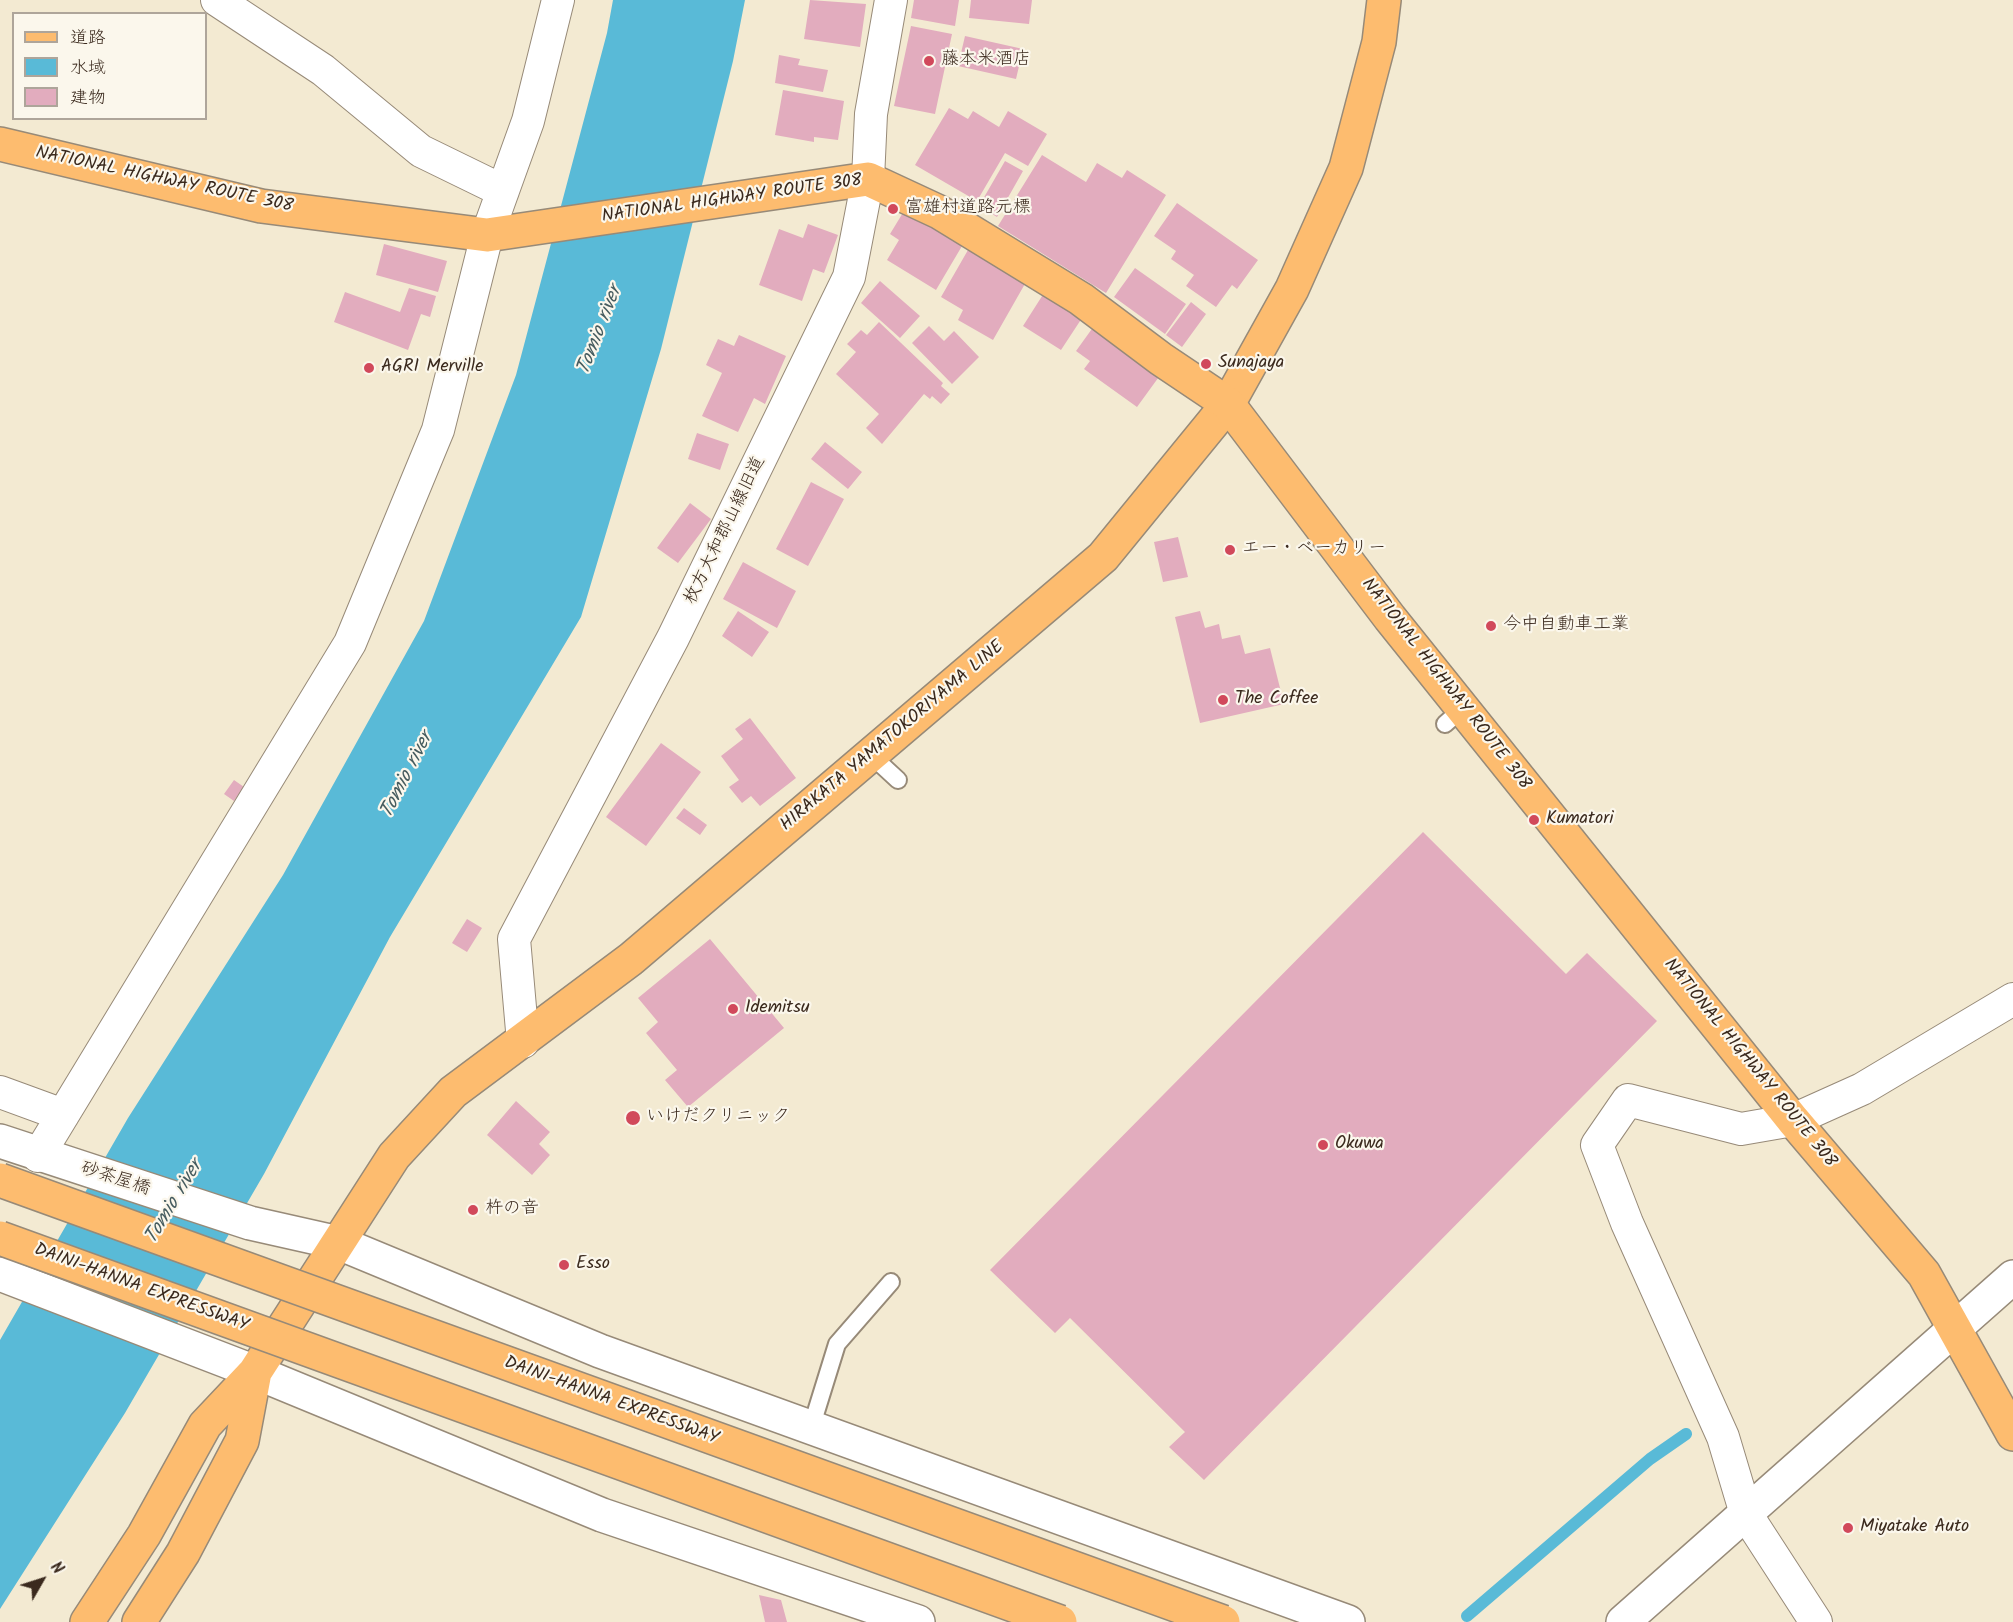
<!DOCTYPE html>
<meta charset="utf-8">
<style>
body{margin:0}
#map{position:relative;width:2013px;height:1622px;overflow:hidden;background:#f3ead2;font-family:Kalam,"Klee One",sans-serif}
canvas{display:block}
.legend{position:absolute;left:12px;top:12px;width:195px;height:108px;box-sizing:border-box;background:#fbf7ec;border:2px solid #aea59a;margin:0;padding:8px 10px;list-style:none;font-size:18px;color:#3b2a1e}
.legend li{display:flex;align-items:center;gap:12px;height:30px}
.legend b{width:30px;border:2px solid #aea59a}
.north{position:absolute;left:12px;top:1550px;width:60px;height:60px;-webkit-text-stroke:4px #fbf7ec;paint-order:stroke;rotate:51deg;font-size:16px;font-weight:700;line-height:24px;text-align:center;color:#3b2a1e}
.north::after{content:'';display:block;margin:auto;width:21px;height:27px;background:#3b2a1e;clip-path:polygon(50% 0,100% 100%,50% 72%,0 100%)}
</style>
<div id="map">
<canvas width="2013" height="1622"></canvas>
<ul class="legend">
<li><b style="height:8px;background:#fdbc6f"></b>道路</li>
<li><b style="height:16px;background:#59bad7"></b>水域</li>
<li><b style="height:16px;background:#e2acbe"></b>建物</li>
</ul>
<div class="north">N</div>
</div>
<script>
const c = document.querySelector('canvas').getContext('2d');
c.lineJoin = 'round';
function fill(path, color) { c.fillStyle = color; c.fill(path, 'evenodd'); }
function stroke(path, color, width, dash) { c.strokeStyle = color; c.lineWidth = width; c.lineCap = dash ? 'butt' : 'round'; c.setLineDash(dash || []); c.stroke(path); }
function write(font, color, halo, rows, align = 'center') {
  c.font = font + ' Kalam,"Klee One",sans-serif'; c.lineWidth = 4.5; c.setLineDash([]); c.textBaseline = 'middle'; c.strokeStyle = halo; c.fillStyle = color; for (const [text, x, y, turn = 0] of rows) {
    c.save(); c.translate(x, y); c.rotate((+turn || 0) * Math.PI / 180); c.textAlign = isNaN(turn) ? turn : align; if (halo) c.strokeText(text, 0, 0); c.fillText(text, 0, 0); c.restore();
  }
}
const water = new Path2D(`
 M613 0H745L733 61 661 349 581 617 390 937 264 1174 125 1413 0 1609V1340L128 1118 283 875 424 621 516 375 607 33Z`);
const stream = new Path2D(`
 M1467 1616 1650 1459 1686 1434`);
const building = new Path2D(`
 M810 0 866 4 860 47 804 39Z
 M914 0H959L955 26 911 18Z
 M971 0H1032L1029 24 969 18Z
 M911 26 952 34 935 114 894 106Z
 M965 36 1023 49 1016 79 958 66Z
 M779 55 800 59 798 65 828 70 823 92 775 83Z
 M783 90 844 101 838 140 814 137V142L775 135Z
 M949 108 968 119 973 111 999 127 1008 111 1047 134 1028 166 1005 153 977 201 915 165Z
 M1042 155 1086 182 1097 163 1122 178 1127 170 1166 195 1106 293 998 226Z
 M1005 161 1023 171 997 217 979 206Z
 M1177 203 1258 260 1237 289 1232 285 1216 307 1186 286 1194 275 1171 259 1176 251 1154 236Z
 M904 211 962 246 936 290 887 260 899 240 890 234Z
 M808 224 838 235 824 273 813 269 802 301 759 285 779 229 803 238Z
 M384 244 447 261 438 292 376 275Z
 M968 250 1026 282 993 340 958 320 963 310 941 297Z
 M1135 268 1186 304 1165 334 1114 297Z
 M880 281 920 316 900 338 861 303Z
 M409 288 436 296 430 317 421 314 408 350 334 322 345 292 400 312Z
 M1044 293 1082 318 1061 350 1023 326Z
 M1191 302 1206 314 1182 347 1166 335Z
 M879 322 943 383 941 386 950 394 941 404 932 396 930 399 924 394 882 444 866 428 879 414 836 374 856 352 847 344 861 330 867 335Z
 M929 326 944 341 954 331 979 357 952 384 912 343Z
 M1094 326 1161 374 1137 407 1084 369 1090 361 1076 351Z
 M739 335 786 356 765 404 754 398 738 432 702 416 722 373 706 365 718 339 734 346Z
 M697 433 729 444 720 470 688 459Z
 M825 442 862 472 848 489 811 459Z
 M811 482 844 499 808 566 776 549Z
 M690 503 711 519 678 563 657 548Z
 M1178 537 1188 577 1163 582 1154 542Z
 M743 562 796 591 777 628 723 599Z
 M738 611 769 632 752 657 722 636Z
 M1200 611 1205 628 1219 624 1222 639 1240 635 1245 654 1270 648 1284 704 1200 723 1175 617Z
 M750 718 796 778 760 806 751 796 742 803 729 787 739 780 721 756 743 739 735 729Z
 M661 743 701 772 646 846 606 817Z
 M234 780 244 787 234 801 224 794Z
 M684 808 707 825 700 835 676 818Z
 M1423 832 1566 974 1587 953 1657 1021 1204 1480 1169 1447 1185 1432 1070 1318 1055 1333 990 1270Z
 M467 919 482 928 467 952 452 943Z
 M710 939 784 1028 688 1107 665 1080 677 1070 646 1033 658 1022 638 998Z
 M516 1101 550 1132 539 1144 550 1155 532 1175 487 1135Z
 M759 1595 781 1600 787 1622H765Z`);
const service = new Path2D(`
 M1445 724 1463 708
 M872 756 898 780
 M811 1428 837 1344 891 1282`);
const minor = new Path2D(`
 M217 0 323 70 421 151 503 191
 M523 1042 514 939 673 638 849 277 868 179 871 114 891 0
 M0 1092 63 1115
 M38 1156 350 643 438 430 487 235 528 121 558 0
 M1816 1622 1746 1514 1723 1437 1627 1223 1597 1145 1628 1100 1741 1129 1793 1120 1862 1089 2013 999`);
const tertiary = new Path2D(`
 M0 1141 250 1223 339 1243 600 1351 1348 1622
 M0 1274 255 1372 602 1515 918 1622
 M1623 1622 2013 1277`);
const primary = new Path2D(`
 M87 1622 144 1535 205 1425 255 1372 394 1156 453 1092 631 959 1103 557 1228 404 1292 289 1346 168 1379 42 1384 0
 M139 1622 183 1553 242 1441 255 1372`);
const trunk = new Path2D(`
 M0 144 261 206 487 235 868 179 939 212 1081 299 1161 359 1228 404 1390 618 1793 1120 1924 1274 2013 1434`);
const motorwayBridge = new Path2D(`
 M0 1180 1223 1622
 M0 1238 1060 1622`);
const markers = [
 [929,61,6,"#d1495b"],
 [893,209,6,"#d1495b"],
 [1206,364,6,"#d1495b"],
 [369,368,6,"#d1495b"],
 [1230,550,6,"#d1495b"],
 [1491,626,6,"#d1495b"],
 [1223,700,6,"#d1495b"],
 [1534,820,6,"#d1495b"],
 [733,1009,6,"#d1495b"],
 [633,1118,8,"#d1495b"],
 [1323,1145,6,"#d1495b"],
 [473,1210,6,"#d1495b"],
 [564,1265,6,"#d1495b"],
 [1848,1528,6,"#d1495b"]
];
const poiNames = [
 ["藤本米酒店",941,61],
 ["富雄村道路元標",905,209],
 ["Sunajaya",1218,364],
 ["AGRI Merville",381,368],
 ["エー・ベーカリー",1242,550],
 ["今中自動車工業",1503,626],
 ["The Coffee",1235,700],
 ["Kumatori",1546,820],
 ["Idemitsu",745,1009],
 ["いけだクリニック",646,1118],
 ["Okuwa",1335,1145],
 ["杵の音",485,1210],
 ["Esso",576,1265],
 ["Miyatake Auto",1860,1528]
];
const streetNames = [
 ["NATIONAL HIGHWAY ROUTE 308",164,181,12],
 ["NATIONAL HIGHWAY ROUTE 308",732,200,-8],
 ["枚方大和郡山線旧道",726,531,-64],
 ["NATIONAL HIGHWAY ROUTE 308",1445,685,52],
 ["HIRAKATA YAMATOKORIYAMA LINE",893,737,-40],
 ["NATIONAL HIGHWAY ROUTE 308",1749,1064,51],
 ["砂茶屋橋",115,1180,18],
 ["DAINI-HANNA EXPRESSWAY",141,1289,20],
 ["DAINI-HANNA EXPRESSWAY",611,1402,20]
];
const waterNames = [
 ["Tomio river",601,331,-69],
 ["Tomio river",408,776,-63],
 ["Tomio river",175,1203,-59]
];
fill(water, '#59bad7');
stroke(stream, '#59bad7', 12);
fill(building, '#e2acbe');
stroke(service, '#978a78', 20);
stroke(minor, '#978a78', 34);
stroke(tertiary, '#978a78', 36);
stroke(primary, '#978a78', 36);
stroke(trunk, '#978a78', 36);
stroke(service, '#fff', 16);
stroke(minor, '#fff', 32);
stroke(tertiary, '#fff', 33);
stroke(primary, '#fdbc6f', 33);
stroke(trunk, '#fdbc6f', 33);
stroke(motorwayBridge, '#978a78', 36, []);
stroke(motorwayBridge, '#fdbc6f', 33);
for (const [x, y, r, color] of markers) { const dot = new Path2D(); dot.arc(x, y, r, 0, 2 * Math.PI); c.fillStyle = color; c.fill(dot); stroke(dot, '#fbf7ec', 2); }
write('18px', '#3b2a1e', '#fbf7ec', poiNames, 'left');
write('18px', '#3b2a1e', '#fbf7ec', streetNames);
write('italic 20px', '#465c5f', '#fbf7ec', waterNames);
</script>
